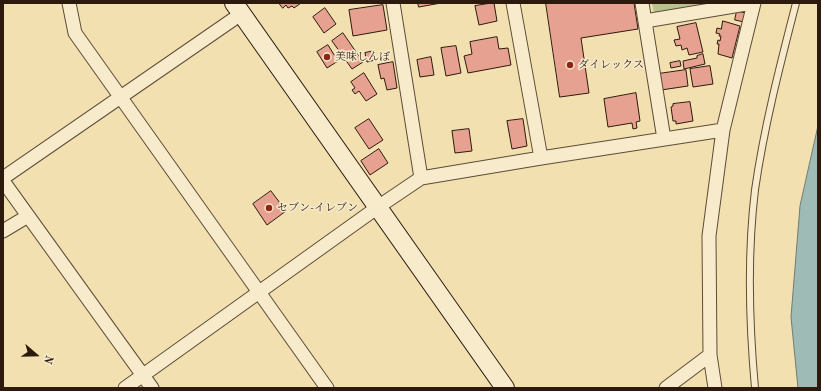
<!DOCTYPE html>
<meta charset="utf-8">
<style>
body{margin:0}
#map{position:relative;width:821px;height:391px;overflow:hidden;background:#f2e0b0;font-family:"Old Standard TT",serif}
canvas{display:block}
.frame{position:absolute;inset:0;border:4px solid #2c1a0f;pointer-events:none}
.north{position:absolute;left:16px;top:335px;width:40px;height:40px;-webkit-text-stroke:3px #f7ebcc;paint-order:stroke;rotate:110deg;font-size:11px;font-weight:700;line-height:16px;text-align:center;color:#2c1a0f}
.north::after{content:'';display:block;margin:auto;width:14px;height:18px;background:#2c1a0f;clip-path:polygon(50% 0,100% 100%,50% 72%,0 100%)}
</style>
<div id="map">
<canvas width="821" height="391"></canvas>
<div class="frame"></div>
<div class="north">N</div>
</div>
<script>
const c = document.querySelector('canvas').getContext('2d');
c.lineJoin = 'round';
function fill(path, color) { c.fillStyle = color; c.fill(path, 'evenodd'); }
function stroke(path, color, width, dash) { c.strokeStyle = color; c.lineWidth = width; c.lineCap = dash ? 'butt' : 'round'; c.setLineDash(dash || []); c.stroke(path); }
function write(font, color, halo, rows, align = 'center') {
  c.font = font + ' "Old Standard TT","Noto Serif JP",serif'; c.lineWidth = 3; c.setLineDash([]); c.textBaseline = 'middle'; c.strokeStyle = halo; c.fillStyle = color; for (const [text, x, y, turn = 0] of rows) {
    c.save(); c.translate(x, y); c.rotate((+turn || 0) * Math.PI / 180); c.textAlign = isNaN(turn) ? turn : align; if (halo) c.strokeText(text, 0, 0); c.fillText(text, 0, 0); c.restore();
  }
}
const green = new Path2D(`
 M652 3H717L654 14Z`);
const water = new Path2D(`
 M818 126V388H798L791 317 800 206Z`);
const building = new Path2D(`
 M279 3H301L294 8 292 6 288 8 286 5 283 8Z
 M418 3H441L419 7Z
 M494 3 497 21 479 25 475 6Z
 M546 3H634L638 29 581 38 589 93 560 97Z
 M383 5 387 30 353 36 349 10Z
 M325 8 336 24 324 33 313 17Z
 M737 11 746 13 744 22 735 20Z
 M723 21 740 26 732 58 718 54 719 44H717L718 40 720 41 721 36H719L720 34 716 33 717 28 721 29Z
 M696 23 703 52 689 55 687 48 682 50 681 45 676 46 674 40 680 39 677 27Z
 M343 33 363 62 352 69 332 41Z
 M497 37 499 49 508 48 511 65 468 73 464 56 472 54 470 42Z
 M328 45 338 61 327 68 317 52Z
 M456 46 461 73 446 76 441 48Z
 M374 51 375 60 367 62 365 53Z
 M703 54 705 64 684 69 683 61 697 58V56Z
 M431 57 434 75 420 77 417 60Z
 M680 61 681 66 671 68 670 63Z
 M393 62 397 88 387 90 384 78 381 79 378 65Z
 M710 66 713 84 693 87 690 69Z
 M686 70 688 86 661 90 658 74Z
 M364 73 377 94 366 101 359 91 355 94 352 90 355 88 351 82Z
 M636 93 640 121 636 122 637 128 633 129 632 123 608 127 604 99Z
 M690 102 693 121 676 124V121H673L671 107 673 106V104Z
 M369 119 383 140 369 149 355 128Z
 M523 119 527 146 512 149 507 121Z
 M469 129 472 151 455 153 452 131Z
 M379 149 388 163 370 175 361 161Z
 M271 191 286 211 267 225 253 204Z`);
const lane = new Path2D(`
 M755 388C749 322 747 256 755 190 764 127 780 65 796 3`);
const street = new Path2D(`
 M69 3 75 33 327 388
 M393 3 421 178
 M513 3 541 158
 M642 3 664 139
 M645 21 752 3
 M3 178 241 14
 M3 181 152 388
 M3 231 28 216
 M125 388 378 207 421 178 541 158 723 130
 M666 388 710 355
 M715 388 710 355 709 236 723 130 754 3`);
const secondary = new Path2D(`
 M234 3 505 388`);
const markers = [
 [327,57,4,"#8f2418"],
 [570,65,4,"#8f2418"],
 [269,208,4,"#8f2418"]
];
const poiNames = [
 ["美味しんぼ",335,57],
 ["ダイレックス",578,65],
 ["セブン-イレブン",277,208]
];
fill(green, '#b8c38d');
fill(water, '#9ebbb5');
stroke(water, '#707b73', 1);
fill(building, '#e7a190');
stroke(building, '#2c1a0f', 1);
stroke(lane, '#5e4c37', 8);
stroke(street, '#5e4c37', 15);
stroke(secondary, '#2c1a0f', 20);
stroke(lane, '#f7ebcc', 6);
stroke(street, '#f7ebcc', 13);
stroke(secondary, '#f7ebcc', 18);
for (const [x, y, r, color] of markers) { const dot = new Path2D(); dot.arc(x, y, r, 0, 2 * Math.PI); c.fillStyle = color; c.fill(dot); stroke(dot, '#f7ebcc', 1.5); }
write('11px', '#2c1a0f', '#f7ebcc', poiNames, 'left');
</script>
